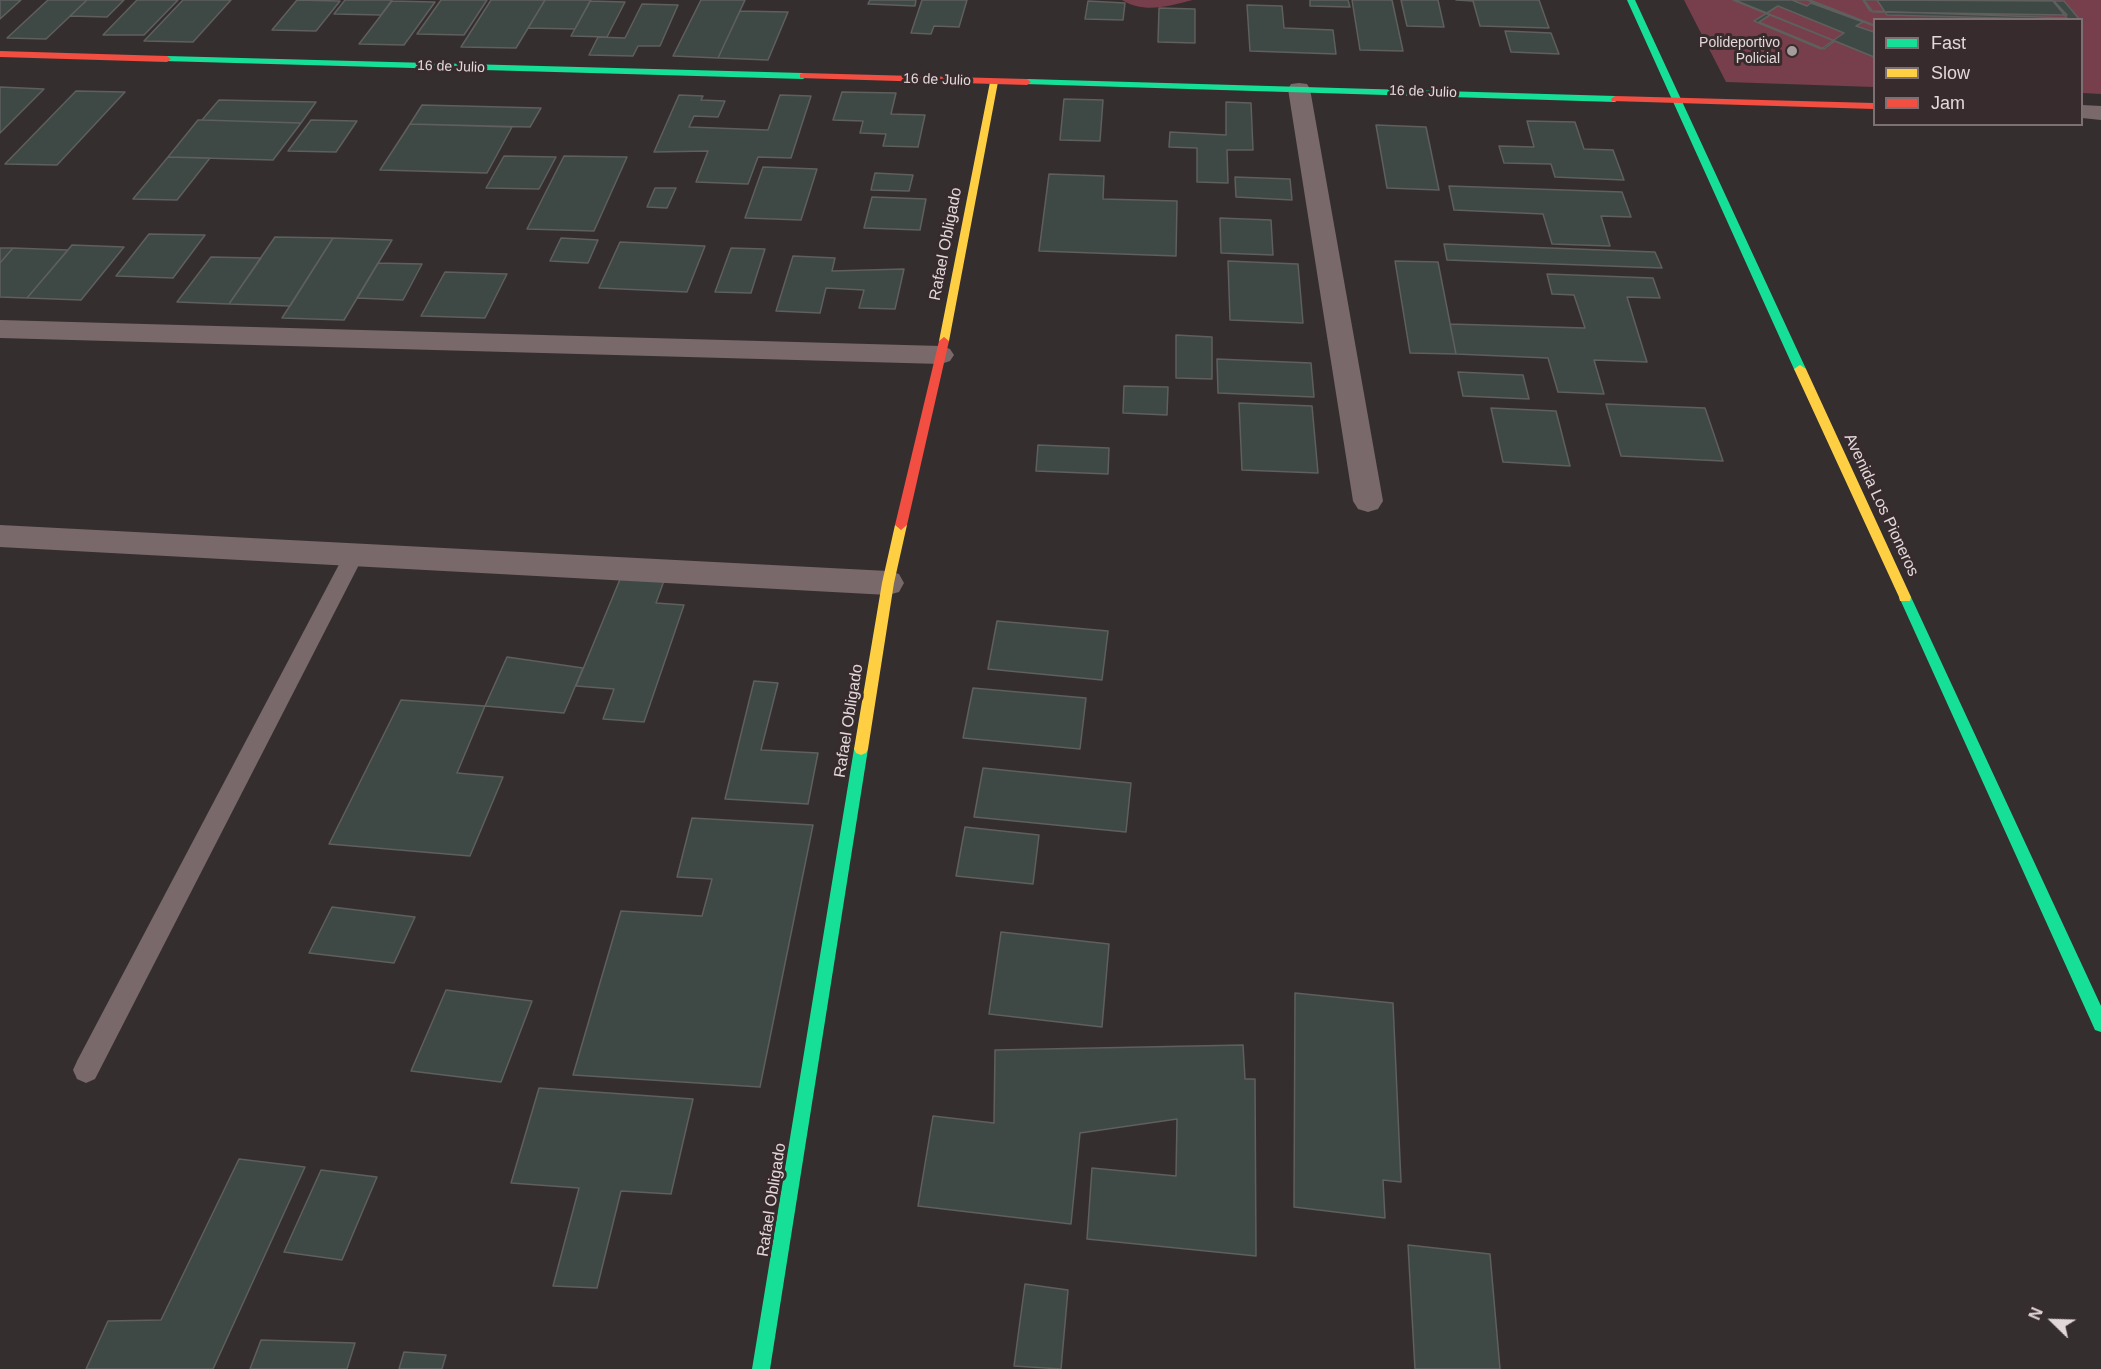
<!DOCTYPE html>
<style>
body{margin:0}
#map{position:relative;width:2101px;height:1369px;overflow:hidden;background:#352e2f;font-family:Helvetica,sans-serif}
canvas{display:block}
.legend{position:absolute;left:1873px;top:18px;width:210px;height:108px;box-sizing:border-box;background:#382b2d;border:2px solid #7c7072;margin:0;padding:8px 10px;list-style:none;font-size:18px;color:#e2d8da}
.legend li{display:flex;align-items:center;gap:12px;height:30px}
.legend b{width:30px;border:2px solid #7c7072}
.north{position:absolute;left:2023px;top:1291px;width:60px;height:60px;-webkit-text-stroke:4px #382b2d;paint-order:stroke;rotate:293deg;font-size:16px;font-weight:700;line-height:24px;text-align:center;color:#e2d8da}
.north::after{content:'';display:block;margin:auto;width:21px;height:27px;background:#e2d8da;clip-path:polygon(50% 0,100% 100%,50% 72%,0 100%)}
</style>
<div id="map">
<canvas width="2101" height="1369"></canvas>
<ul class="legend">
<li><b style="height:8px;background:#16e098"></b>Fast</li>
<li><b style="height:8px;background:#ffcf43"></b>Slow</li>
<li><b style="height:8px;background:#f24e42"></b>Jam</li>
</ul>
<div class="north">N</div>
</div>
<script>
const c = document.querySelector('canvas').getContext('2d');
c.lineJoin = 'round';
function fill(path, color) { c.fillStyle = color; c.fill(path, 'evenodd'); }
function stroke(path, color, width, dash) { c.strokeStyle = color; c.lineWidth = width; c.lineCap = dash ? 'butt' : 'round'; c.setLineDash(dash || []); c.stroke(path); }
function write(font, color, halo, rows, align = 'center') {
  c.font = font + ' Helvetica,sans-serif'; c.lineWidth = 6; c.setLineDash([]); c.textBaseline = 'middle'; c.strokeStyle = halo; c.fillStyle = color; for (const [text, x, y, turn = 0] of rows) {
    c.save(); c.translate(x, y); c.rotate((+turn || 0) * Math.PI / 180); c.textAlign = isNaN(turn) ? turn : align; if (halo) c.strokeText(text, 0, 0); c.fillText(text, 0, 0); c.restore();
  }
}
const green = new Path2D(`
 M1122 0H1193C1168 6 1145 14 1122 0Z
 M1684 0H2101V94L2082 93V20H1874V87L1726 82Z`);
const building = new Path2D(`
 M0 0H21L0 19Z
 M48 0H87L46 39 7 38Z
 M87 0H124L107 17 70 16Z
 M137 0H178L144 35H103Z
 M183 0H231L193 42 144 41Z
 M297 0 340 1 316 31 272 30Z
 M345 0H392L381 15 334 14Z
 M441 0H487L464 35 417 34Z
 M491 0H545L516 48 461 47Z
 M545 0H591L575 29 528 28Z
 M701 0H745L718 58 673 56Z
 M870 0H916L915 6 868 4Z
 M922 0H967L959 27 934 26 931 34 911 33Z
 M1310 0H1348L1350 7 1310 6Z
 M1352 0H1392L1403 51 1360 50Z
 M1401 0H1438L1444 27 1407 26Z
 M1456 0H1539L1549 28 1480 26 1473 1Z
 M1733 0H1807L1874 26V57Z
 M1733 0H1810L1874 25V57L1835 41 1824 49 1759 22 1770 15Z
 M1735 0H1792L1807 6 1811 3 1863 22 1856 26 1874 32V57Z
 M1863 0H2052L2067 18 1870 11Z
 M1864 0H2053L2067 15 1873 12Z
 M1877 0 2064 1 2080 20 1887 15Z
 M392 1 435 2 404 45 359 44Z
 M590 1 625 2 607 37 571 36Z
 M1088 1 1125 3 1123 20 1085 19Z
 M642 4 678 5 660 46H638L633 56 589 55 598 37 625 38Z
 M1247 5 1282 6 1284 28 1333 30 1336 54 1250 51Z
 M1778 6 1844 33 1821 49 1754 21Z
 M1159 8 1195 9V43L1158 42Z
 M740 11 788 12 768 60 718 58Z
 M1505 31 1551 33 1559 54 1511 52Z
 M0 87 44 89 0 133Z
 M76 91 125 92 57 165 5 164Z
 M842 92 896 93 891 114 925 115 918 147 883 146 886 134 860 133 863 121 833 120Z
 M679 95 703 96 701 100 725 101 718 117 694 116 689 127 768 130 780 95 811 96 791 158 758 157 748 184 696 182 708 151 654 152Z
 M1064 99 1103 100 1100 141 1060 140Z
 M219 100 316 102 301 123 202 120Z
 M1226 102 1251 103 1253 150H1227L1228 183 1197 182V148L1169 147 1170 132 1226 135Z
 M422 105 541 108 530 127 410 124Z
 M198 120H202L301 123 273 160 168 157Z
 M311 120 357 121 336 152 288 151Z
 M1527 121 1575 122 1584 149 1613 150 1624 180 1555 177 1551 164 1504 163 1499 146 1534 147Z
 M410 124 512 127 487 173 380 170Z
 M1376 125 1426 127 1439 190 1387 188Z
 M504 156 556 157 539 189 486 188Z
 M564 156 627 157 594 231 527 229Z
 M168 157 210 158 177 200 133 199Z
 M763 167 817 169 801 220 745 218Z
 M875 173 913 175 909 191 871 190Z
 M1049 174 1104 176 1103 199 1177 201 1176 256 1039 251Z
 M1235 177 1290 179 1292 200 1236 197Z
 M1449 186 1622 192 1631 217 1601 216 1610 246 1552 244 1543 214 1454 210Z
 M655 188H676L667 208 647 207Z
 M872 197 926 199 920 230 864 228Z
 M1220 218 1271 220 1273 255 1221 253Z
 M149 234 205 235 173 278 116 276Z
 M275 237 333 238 290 306 229 304Z
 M333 238 392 240 344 320 282 318Z
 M561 238 598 240 588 263 550 261Z
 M620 242 705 246 687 292 599 288Z
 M1444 244 1655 252 1662 268 1447 260Z
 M72 245 124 247 81 300 27 298Z
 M0 248H13L0 263Z
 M13 248 68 250 27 298 0 297V263Z
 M731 248 765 249 751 293 715 292Z
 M793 256 835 258 832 271 904 269 895 309 859 308 864 290 826 288 820 313 776 311Z
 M211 257 261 258 229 304 177 302Z
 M1228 261 1298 264 1303 323 1230 320Z
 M1395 261 1438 262 1456 354 1410 353Z
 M378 263 422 264 403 300 357 298Z
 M445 272 507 274 485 318 421 316Z
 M1547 274 1653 278 1660 298 1627 297 1647 362 1594 360 1604 394 1558 392 1548 358 1456 354 1450 324 1585 328 1574 295 1552 294Z
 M1176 335 1212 337V379L1176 378Z
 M1217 359 1311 363 1314 397 1218 393Z
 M1458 372 1523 375 1529 399 1463 396Z
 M1124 386 1168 387 1167 415 1123 413Z
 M1239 403 1312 406 1318 473 1242 470Z
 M1606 404 1705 408 1723 461 1621 456Z
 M1491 408 1556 411 1570 466 1503 462Z
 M1038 445 1109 448 1108 474 1036 471Z
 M623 572 666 575 656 603 684 605 644 722 603 719 614 689 576 686Z
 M997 621 1108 631 1102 680 988 669Z
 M507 657 583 668 564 713 485 706Z
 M754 681 778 683 761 750 818 753 808 804 725 799Z
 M973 688 1086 698 1080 749 963 738Z
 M401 700 485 706 457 773 503 777 470 856 329 844Z
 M983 768 1131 783 1126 832 974 817Z
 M692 818 813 825 760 1087 573 1075 621 911 702 916 712 879 677 877Z
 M965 827 1039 835 1033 884 956 876Z
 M332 907 415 917 394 963 309 953Z
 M1001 932 1109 944 1102 1027 989 1014Z
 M446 990 532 1001 501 1082 411 1071Z
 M1295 993 1393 1003 1401 1182 1383 1180 1385 1218 1294 1207Z
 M1243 1045 1245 1079H1255L1256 1256 1087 1239 1092 1168 1176 1176 1177 1119 1080 1133 1071 1224 918 1206 933 1116 994 1123 995 1050Z
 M539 1088 693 1099 671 1194 621 1191 597 1288 553 1286 579 1188 511 1183Z
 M239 1159 305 1167 213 1369H86L108 1321 161 1320Z
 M321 1170 377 1177 342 1260 284 1252Z
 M1408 1245 1490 1254 1500 1369H1415Z
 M1025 1284 1068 1290 1061 1369 1014 1366Z
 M261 1340 355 1343 347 1369H250Z
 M404 1352 446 1355 442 1369H399Z`);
const lane = new Path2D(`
 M354 548 361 550 364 555 95 1079 86 1083 77 1079 73 1070 77 1061 344 555 347 550Z`);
const street = new Path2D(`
 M1299 83 1307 84 1310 89 1383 501 1378 509 1368 512 1358 509 1353 501 1288 89 1291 84Z
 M2082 105 2101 106V120L2082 118Z
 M0 320 941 346 950 349 954 355 950 361 941 364 0 338Z
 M0 525 888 571 899 574 904 583 899 592 888 595 0 547Z`);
const fast = new Path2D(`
 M1627 0H1635L1806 369 1804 372H1796L1794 369Z
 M167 56 803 73 807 76 803 79 164 61 163 59Z
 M1027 79 1615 96 1619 99 1615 102 1024 84V80Z
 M1905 592 1911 597 2101 1006V1032L2095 1030 1899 597Z
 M861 743 866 745 868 749 770 1369H752L854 749 856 745Z`);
const slow = new Path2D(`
 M994 79 998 82 949 341 944 345 939 341 990 82Z
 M1800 365 1806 369 1911 597 1910 601H1900L1899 597 1794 369Z
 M901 520 907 525 894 583 868 749 866 753 861 755 856 753 854 749 882 583 895 525Z`);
const jam = new Path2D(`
 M0 51 167 56 171 59 167 62 0 57Z
 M803 73 1027 79 1031 82 1027 85 800 78V74Z
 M1615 96 1874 103V109L1612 101 1611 99Z
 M944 337 949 341 907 525 901 530 895 525 939 341Z`);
const markers = [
 [1792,51,6,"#a59c9e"]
];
const farPoinames = [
 ["Polideportivo",1780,43],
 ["Policial",1780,59]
];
const farStreetnames = [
 ["16 de Julio",451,67,2],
 ["16 de Julio",937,80,2],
 ["16 de Julio",1423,92,2]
];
const streetNames = [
 ["Rafael Obligado",946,244,-79],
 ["Avenida Los Pioneros",1881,505,65],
 ["Rafael Obligado",849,721,-81],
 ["Rafael Obligado",772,1200,-81]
];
fill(green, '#773e4b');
fill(building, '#3e4945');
stroke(building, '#5f5f5e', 1.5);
fill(lane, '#79696b');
fill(street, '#79696b');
fill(fast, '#16e098');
fill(slow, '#ffcf43');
fill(jam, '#f24e42');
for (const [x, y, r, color] of markers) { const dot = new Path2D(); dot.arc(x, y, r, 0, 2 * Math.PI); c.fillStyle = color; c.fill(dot); stroke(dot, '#382b2d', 2); }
write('14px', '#e2d8da', '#382b2d', farPoinames, 'right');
write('14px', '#e2d8da', '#382b2d', farStreetnames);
write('16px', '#e2d8da', '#382b2d', streetNames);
</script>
